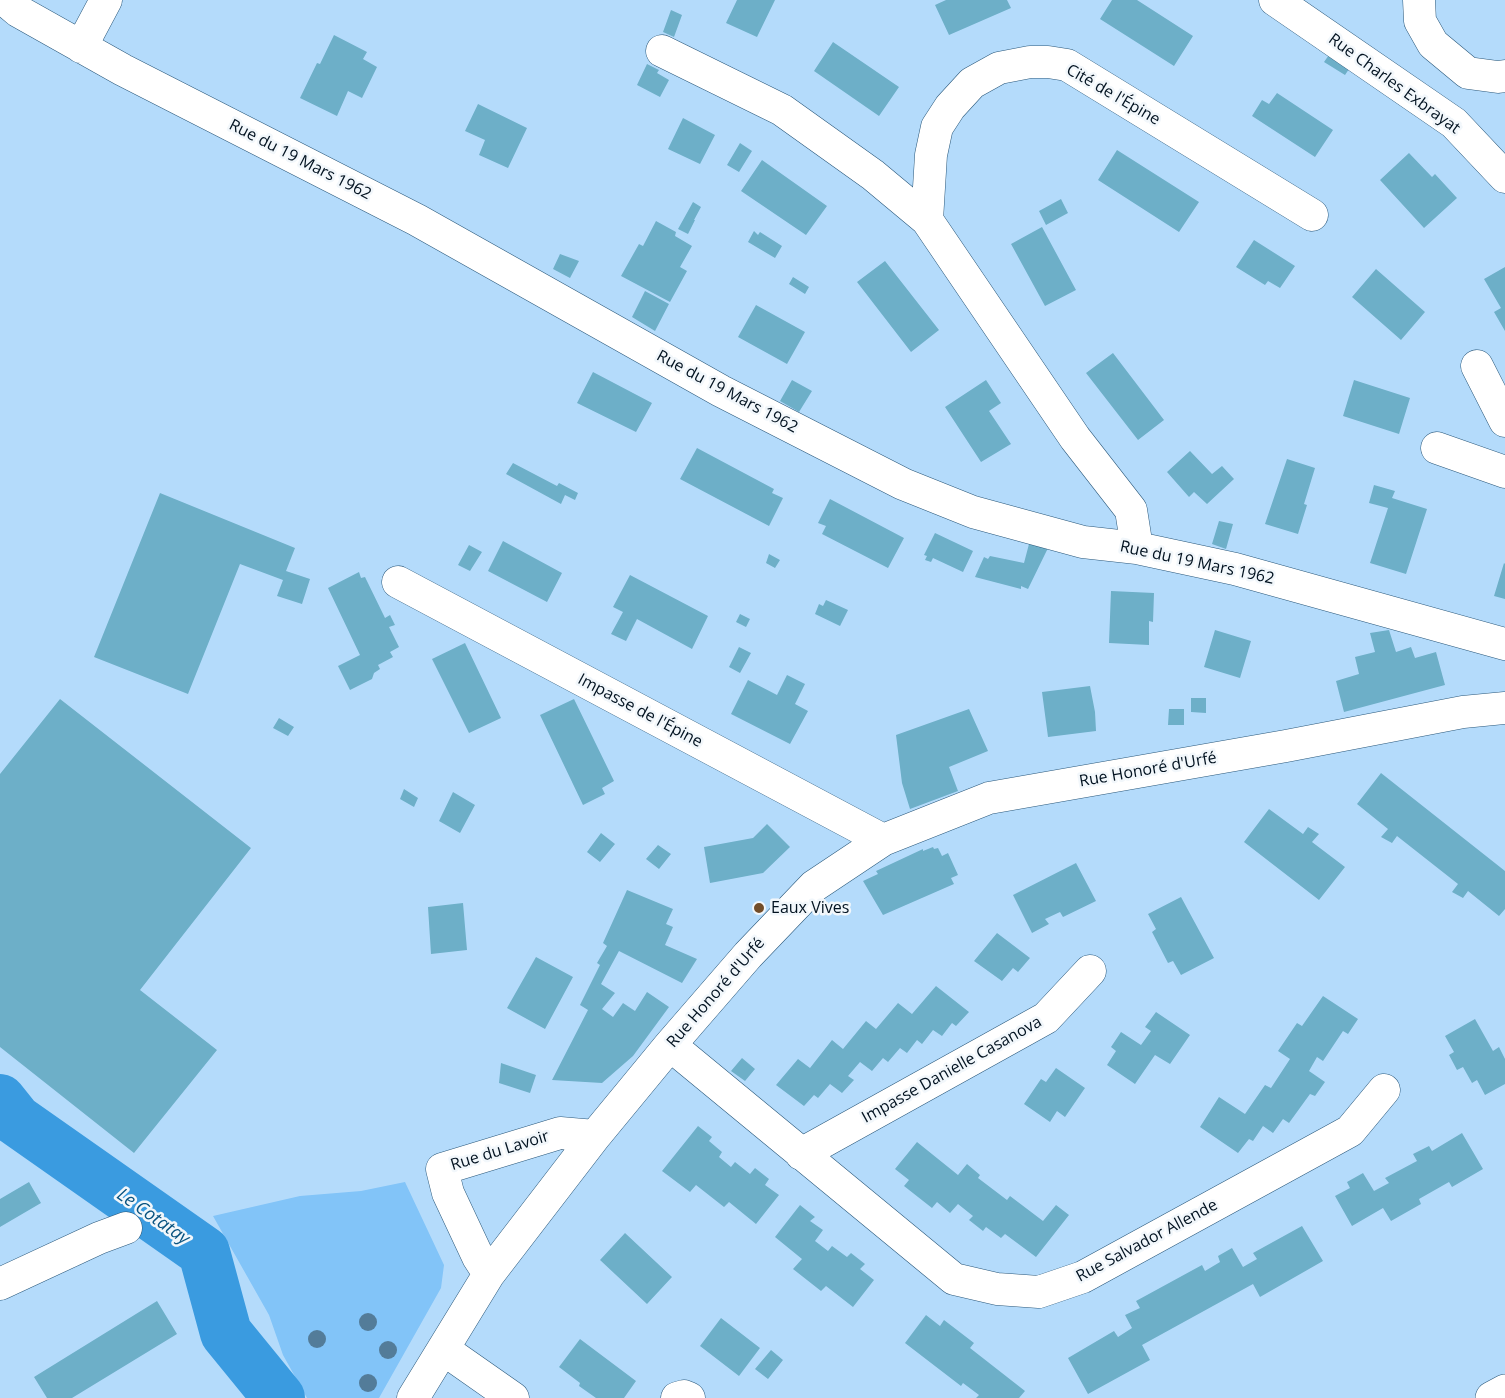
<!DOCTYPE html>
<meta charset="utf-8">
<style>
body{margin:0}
canvas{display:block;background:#b4dbfb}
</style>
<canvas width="1505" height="1398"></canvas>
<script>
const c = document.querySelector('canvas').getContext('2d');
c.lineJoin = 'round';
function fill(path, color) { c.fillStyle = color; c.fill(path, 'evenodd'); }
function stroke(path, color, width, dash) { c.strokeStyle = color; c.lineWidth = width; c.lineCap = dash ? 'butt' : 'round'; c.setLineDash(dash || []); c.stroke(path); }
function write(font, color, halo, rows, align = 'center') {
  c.font = font + ' "Open Sans",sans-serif'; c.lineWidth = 5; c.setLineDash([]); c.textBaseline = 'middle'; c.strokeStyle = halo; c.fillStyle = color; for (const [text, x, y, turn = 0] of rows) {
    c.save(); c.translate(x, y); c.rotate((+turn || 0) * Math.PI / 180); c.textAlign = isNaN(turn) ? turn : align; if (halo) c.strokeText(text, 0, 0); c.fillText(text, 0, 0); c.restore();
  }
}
const green = new Path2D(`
 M405 1182 444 1265 441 1288 379 1398H307L283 1355 269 1315 213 1216 300 1196 361 1191Z`);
const river = new Path2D(`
 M0 1100 16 1120 204 1252 226 1333 279 1398`);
const building = new Path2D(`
 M737 0H775L757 37 726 23Z
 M946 0H1007L1011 8 949 35 935 5Z
 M1112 0H1137L1193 36 1174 66 1100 19Z
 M671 10 682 15 674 37 663 32Z
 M334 35 367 52 363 59 377 67 362 98 348 91 337 116 300 98 317 63 320 64Z
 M833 42 899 87 879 116 814 71Z
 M1331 52 1351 66 1345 75 1324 62Z
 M647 64 659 70 657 73 669 80 660 97 637 85Z
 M1277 93 1333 130 1315 157 1252 116 1262 100 1269 104Z
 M478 104 527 128 508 168 479 155 485 140 465 131Z
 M683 118 715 135 700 164 668 149Z
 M740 143 752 151 739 172 727 165Z
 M1117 150 1199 202 1179 232 1098 180Z
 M1409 153 1432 177 1435 174 1457 198 1424 228 1380 180Z
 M762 160 827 206 806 235 741 191Z
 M1061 199 1068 213 1046 225 1039 211Z
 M693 202 701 207 694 220H695L688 234 678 229Z
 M656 221 676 232 675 236 692 246 680 267 687 271 670 302 621 276 639 244 643 246Z
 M1042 227 1076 290 1045 306 1011 244Z
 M754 231 758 235 760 232 782 246 775 258 748 242Z
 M1254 240 1295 266 1280 288 1268 281 1265 285 1236 267Z
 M560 254 579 261 570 278 553 269Z
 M885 261 939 330 911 352 857 282Z
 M1505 267V331L1494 312 1501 308 1484 279Z
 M1376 269 1425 312 1401 340 1352 297Z
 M793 277 809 287 805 294 789 284Z
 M645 291 669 304 655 331 632 317Z
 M756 305 805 332 787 364 738 337Z
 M1113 353 1164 420 1138 440 1086 373Z
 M593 372 652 403 636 432 577 403Z
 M792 380 812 391 799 412 780 401Z
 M986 380 1001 403 989 411 1011 444 981 462 945 407Z
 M1354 380 1410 398 1399 434 1343 416Z
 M697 448 774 489 772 493 783 498 769 526 680 479Z
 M1190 451 1212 474 1222 466 1234 479 1207 504 1194 492 1189 497 1167 472Z
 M1287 459 1315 468 1304 504 1307 505 1298 534 1265 524Z
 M513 463 557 486 559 483 578 493 575 500 565 495 561 504 506 474Z
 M1374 485 1395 491 1392 498 1427 509 1406 574 1370 563 1388 508 1369 503Z
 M160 493 295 548 286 571 310 579 302 604 277 596 283 580 240 564 188 694 94 657Z
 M830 499 904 538 888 568 822 534 826 526 818 523Z
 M1219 521 1233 524 1226 549 1212 544Z
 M935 533 973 551 963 572 933 558 931 562 925 560 927 556 924 555Z
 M503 541 562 573 547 602 488 571Z
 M1029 544 1048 548 1028 589 1021 586V589L975 577 984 557 988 559 990 556 1024 563Z
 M469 545 482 552 470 571 458 565Z
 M769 554 780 560 775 568 766 563Z
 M1504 563 1505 564V599L1494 596Z
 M359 572 361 578 365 577 385 618 390 615 395 625 389 627 399 647 390 652 393 657 378 665 380 669 374 673 372 679 350 690 338 666 360 655 328 588Z
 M630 575 708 616 692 649 637 619 626 641 611 634 623 612 613 607Z
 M1111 591 1154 593 1153 622 1149 621V645L1109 643Z
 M826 600 848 610 840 626 815 614 819 604 823 606Z
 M740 614 750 619 746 627 736 622Z
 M1215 630 1251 641 1240 678 1204 667Z
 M1389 630 1396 652 1411 647 1415 658 1436 652 1445 685 1344 712 1336 681 1359 674 1355 657 1375 652 1370 633Z
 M465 643 501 718 469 733 432 659Z
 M739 647 751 653 740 673 729 667Z
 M787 675 805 684 795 704 808 711 790 744 731 714 748 680 777 695Z
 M1090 686 1095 712 1096 731 1048 737 1042 692Z
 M1191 698H1206V713L1191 712Z
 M60 699 251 848 140 990 217 1050 134 1153 0 1047V774Z
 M574 699 614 781 602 788 605 794 583 805 540 715Z
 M969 709 988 751 949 767 958 791 910 809 902 783 896 735Z
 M1169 709H1184V725H1168Z
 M279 718 294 727 288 736 273 728Z
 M1381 773 1505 871V909L1499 916 1468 891 1463 898 1452 892 1458 884 1397 836 1392 843 1381 837 1388 829 1357 804Z
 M404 789 418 798 414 807 400 799Z
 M453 792 475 805 460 833 439 821Z
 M1269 809 1303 834 1308 827 1319 834 1312 842 1345 867 1319 900 1244 842Z
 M767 824 790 847 763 873 710 883 704 847 753 838Z
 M601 833 615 844 600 862 587 852Z
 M658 845 671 854 659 869 646 859Z
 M933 847 934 849 938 848 942 856 948 853 958 875 951 878 954 884 883 915 863 881 878 874 876 871 923 849V851Z
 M1076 863 1096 901 1063 917 1060 912 1045 919 1049 924 1032 933 1013 895Z
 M627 890 673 909 666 924 673 927 665 945 697 959 682 983 619 951 601 984 615 993 602 1009 613 1017 623 1003 635 1011 647 992 669 1007 633 1056 602 1083 552 1080 588 1010 580 1005 600 965 597 963 607 946 603 943Z
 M1181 897 1214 958 1181 975 1173 961 1168 963 1152 932 1156 929 1148 914Z
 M463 903 467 950 431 954 428 907Z
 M997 933 1030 958 1018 972 1013 968 1002 981 974 961Z
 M536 957 573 977 545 1029 507 1008Z
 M936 986 969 1012 956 1026 952 1023 942 1036 933 1030 922 1044 917 1040 907 1053 900 1048 888 1062 883 1058 872 1071 860 1062 848 1076 854 1080 842 1093 830 1084 818 1098 814 1095 804 1106 776 1085 798 1059 810 1068 832 1040 843 1049 866 1021 876 1029 898 1003 912 1014Z
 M1323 996 1358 1019 1348 1034 1343 1031 1323 1061 1317 1057 1309 1071 1325 1082 1315 1096 1310 1094 1289 1123 1283 1119 1273 1133 1263 1126 1253 1141 1249 1139 1238 1153 1200 1127 1219 1097 1245 1114 1265 1085 1271 1088 1290 1059 1278 1051 1297 1023 1302 1026Z
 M1156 1012 1190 1035 1170 1064 1155 1055 1135 1084 1107 1065 1116 1051 1111 1047 1121 1032 1141 1045 1151 1031 1145 1027Z
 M1475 1019 1493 1051 1499 1047 1505 1059V1084L1485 1095 1477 1080 1472 1083 1463 1067 1457 1070 1449 1055 1454 1052 1445 1036Z
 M742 1058 755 1069 745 1081 731 1071Z
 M501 1063 536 1075 530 1093 499 1083Z
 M1056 1068 1085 1088 1065 1117 1057 1111 1050 1122 1024 1104 1041 1079 1046 1082Z
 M698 1126 712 1137 709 1141 722 1152 719 1157 731 1167 735 1162 750 1174 755 1168 769 1179 765 1185 779 1195 756 1224 729 1202 724 1207 696 1185 690 1192 662 1171Z
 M1462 1133 1483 1169 1452 1187 1449 1182 1419 1199 1421 1204 1391 1221 1383 1208 1352 1226 1335 1196 1350 1188 1347 1182 1363 1173 1374 1191 1389 1183 1385 1178 1417 1161 1413 1154 1429 1146 1432 1151Z
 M917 1142 958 1175 967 1164 980 1175 978 1178 1007 1200 1010 1196 1043 1221 1056 1205 1069 1215 1036 1257 1005 1234 1001 1238 986 1227 983 1231 969 1220 973 1216 958 1204 950 1213 937 1202 932 1208 904 1186 909 1180 895 1169Z
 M29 1182 41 1203 0 1227V1199Z
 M800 1205 815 1217 810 1221 823 1230 815 1241 828 1251 832 1246 847 1257 851 1253 865 1264 860 1269 874 1280 853 1307 826 1286 821 1291 793 1269 802 1259 775 1237Z
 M1302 1226 1323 1261 1260 1297 1253 1284 1142 1345 1150 1360 1088 1394 1068 1358 1114 1331 1118 1337 1132 1328 1125 1315 1140 1308 1136 1301 1202 1265 1205 1271 1220 1262 1218 1256 1232 1248 1243 1267 1257 1259 1253 1253Z
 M625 1233 672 1277 647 1304 600 1260Z
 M157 1301 177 1334 72 1398H47L34 1377Z
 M926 1315 940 1326 944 1320 974 1343 970 1348 1025 1391 1019 1398H976L979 1395 963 1383 961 1386 905 1343Z
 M721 1318 760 1348 739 1376 700 1346Z
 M580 1339 636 1381 624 1398H596L579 1386 580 1383 559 1367Z
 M771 1350 783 1360 768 1379 755 1369Z`);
const minor = new Path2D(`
 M5 0 18 11 123 70 417 220 721 391 903 484 973 512 1083 542 1137 548 1235 569 1505 644
 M1275 0 1454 123 1505 177
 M1419 0 1420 21 1433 44 1468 73 1498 77 1505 76
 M81 47 106 0
 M662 51 782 110 873 175 927 220
 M1477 366 1505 421
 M1437 448 1505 472
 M1137 548 1131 510 1075 438 927 220 931 155 937 127 950 107 972 83 999 68 1030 62H1048L1067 65 1312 215
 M398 582 883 840
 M670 1045 954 1279 997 1289 1039 1292 1083 1277 1350 1131 1384 1090
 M801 1154 1046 1018 1090 971
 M489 1274 478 1257 448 1193 442 1169 560 1133 595 1136
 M0 1284 99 1238 126 1228
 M443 1349 513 1398
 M413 1398 489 1274 595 1136 670 1045 748 955 814 886 883 840 989 798 1286 746 1463 712 1505 708
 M677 1398 684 1396 689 1398`);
const trunk = new Path2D(`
 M1492 1398 1505 1391`);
const trees = [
 [368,1322],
 [317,1339],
 [388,1350],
 [368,1383]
];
const markers = [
 [759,908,6,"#724d29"]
];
const streetNames = [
 ["Rue Charles Exbrayat",1394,84,36],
 ["Cité de l'Épine",1113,95,30],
 ["Rue du 19 Mars 1962",300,160,27],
 ["Rue du 19 Mars 1962",727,392,28],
 ["Rue du 19 Mars 1962",1197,563,12],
 ["Impasse de l'Épine",640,711,28],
 ["Rue Honoré d'Urfé",1148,770,-10],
 ["Rue Honoré d'Urfé",716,993,-49],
 ["Impasse Danielle Casanova",952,1070,-29],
 ["Rue du Lavoir",500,1151,-17],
 ["Rue Salvador Allende",1147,1241,-28]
];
const poiNames = [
 ["Eaux Vives",771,908]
];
const waterNames = [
 ["Le Cotatay",153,1217,35]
];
fill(green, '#82c4f8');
stroke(river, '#3a9be0', 52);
fill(building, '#6dafc8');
stroke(minor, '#2a587b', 33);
stroke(trunk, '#2a587b', 34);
stroke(minor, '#fff', 32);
stroke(trunk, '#fff', 33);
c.fillStyle = '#537c99';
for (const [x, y] of trees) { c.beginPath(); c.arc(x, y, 9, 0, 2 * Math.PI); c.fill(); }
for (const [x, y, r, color] of markers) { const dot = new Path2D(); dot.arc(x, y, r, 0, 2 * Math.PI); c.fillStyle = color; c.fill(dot); stroke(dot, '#f2f7fb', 2); }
write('16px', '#021220', '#f2f7fb', streetNames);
write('16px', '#021220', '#f2f7fb', poiNames, 'left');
write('italic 18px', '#095380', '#f2f7fb', waterNames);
</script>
